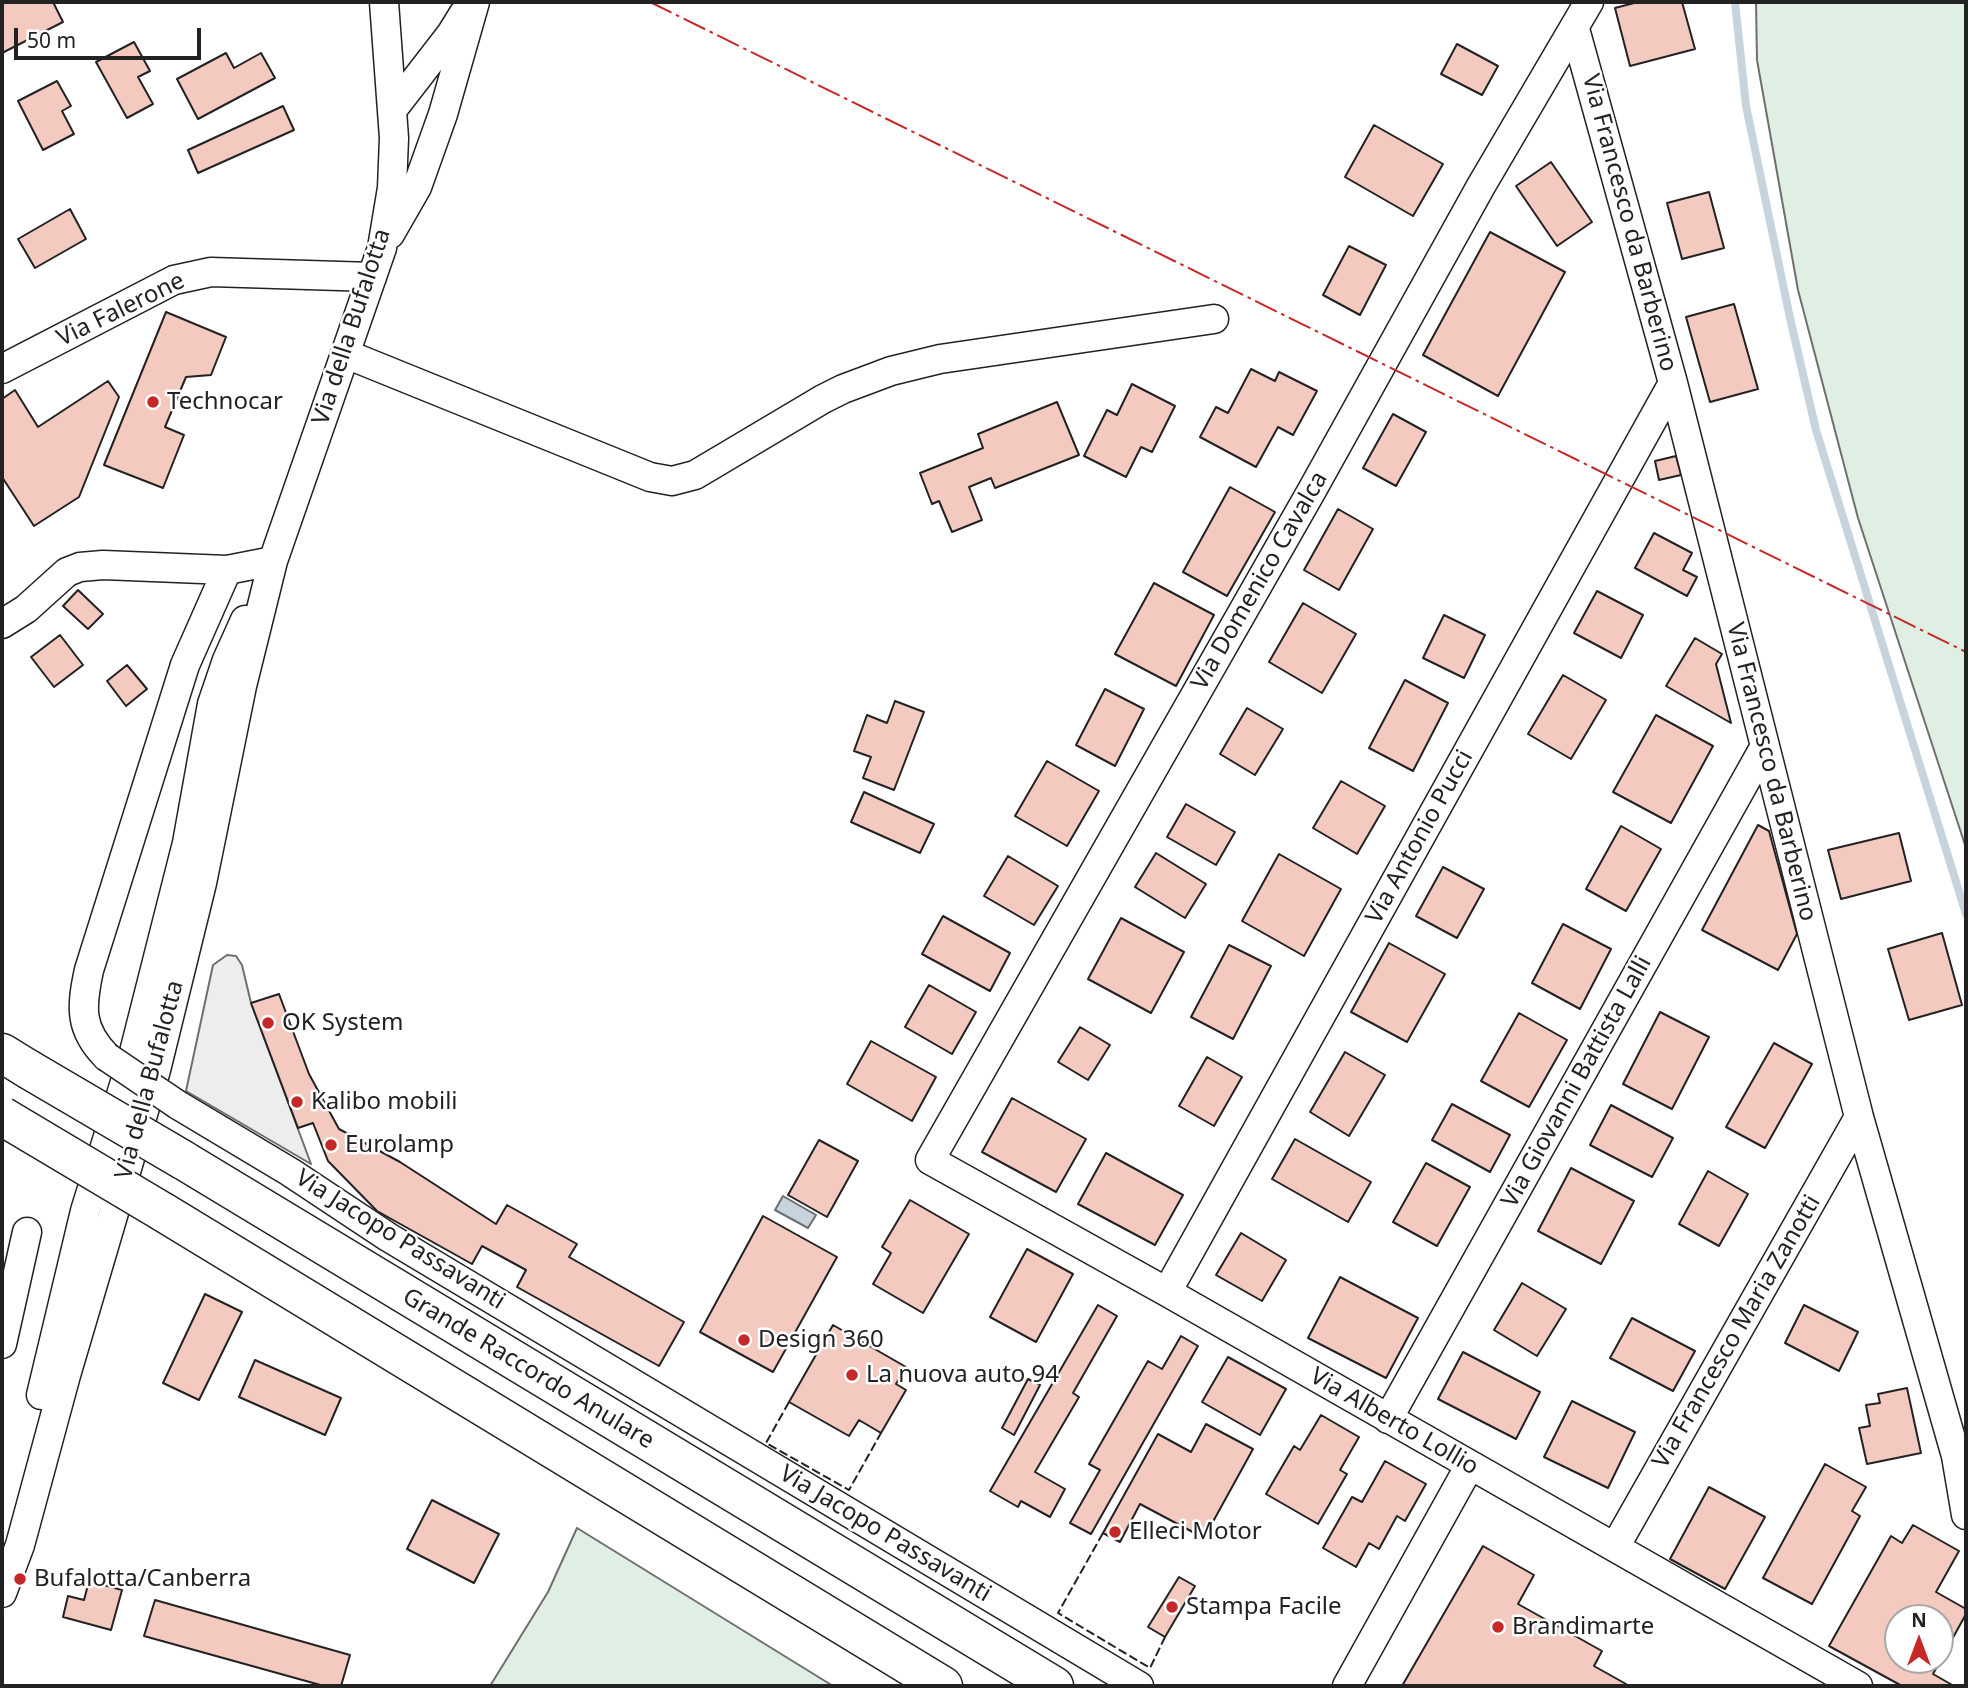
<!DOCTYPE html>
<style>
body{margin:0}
#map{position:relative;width:1968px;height:1688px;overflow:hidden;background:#fff;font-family:"Noto Sans",sans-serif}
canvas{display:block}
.frame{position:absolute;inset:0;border:4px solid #222;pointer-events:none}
.north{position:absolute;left:1884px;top:1604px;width:70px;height:70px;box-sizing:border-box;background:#fff;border:2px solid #a7a7a7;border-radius:50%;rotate:0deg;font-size:19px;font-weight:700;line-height:28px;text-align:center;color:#222}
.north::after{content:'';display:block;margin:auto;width:24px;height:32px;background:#c62828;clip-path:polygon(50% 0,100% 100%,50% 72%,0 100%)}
.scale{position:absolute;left:14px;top:28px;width:187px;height:32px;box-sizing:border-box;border:4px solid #222;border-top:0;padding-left:9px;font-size:21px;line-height:24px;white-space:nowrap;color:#222;-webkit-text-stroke:5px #fff;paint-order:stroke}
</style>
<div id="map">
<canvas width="1968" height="1688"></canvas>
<div class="frame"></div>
<div class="north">N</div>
<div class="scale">50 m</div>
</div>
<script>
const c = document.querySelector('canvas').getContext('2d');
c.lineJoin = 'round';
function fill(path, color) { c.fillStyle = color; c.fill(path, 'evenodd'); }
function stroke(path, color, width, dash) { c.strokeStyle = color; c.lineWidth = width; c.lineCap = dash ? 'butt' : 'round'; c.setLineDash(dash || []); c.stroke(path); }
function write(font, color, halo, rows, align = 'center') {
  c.font = font + ' "Noto Sans",sans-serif'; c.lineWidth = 5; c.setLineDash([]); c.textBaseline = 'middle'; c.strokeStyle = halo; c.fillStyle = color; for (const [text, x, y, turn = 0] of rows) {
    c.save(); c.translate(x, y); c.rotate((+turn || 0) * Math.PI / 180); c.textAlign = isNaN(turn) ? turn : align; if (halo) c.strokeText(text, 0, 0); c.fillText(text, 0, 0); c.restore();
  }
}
const green = new Path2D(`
 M1756 2H1966V848L1858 518 1798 290 1757 60Z
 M577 1528 833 1686H490L548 1592Z`);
const parking = new Path2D(`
 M227 955 236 956 242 965 251 1003 311 1164 186 1091 213 965Z`);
const water = new Path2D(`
 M783 1196 816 1215 808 1228 775 1210Z`);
const stream = new Path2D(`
 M1735 2 1746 106 1790 318 1816 430 1966 914`);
const building = new Path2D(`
 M2 2H53L63 22 2 53Z
 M1638 2H1682L1695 49 1630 66 1615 8Z
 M134 42 150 71 138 77 153 104 127 118 96 62Z
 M1457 44 1498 66 1482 95 1441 74Z
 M226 53 234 68 261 53 275 78 198 119 177 79Z
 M57 81 71 106 62 111 74 134 43 150 18 101Z
 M283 106 294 130 198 173 188 150Z
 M1374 125 1443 164 1413 216 1345 177Z
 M1551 162 1592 222 1557 246 1516 186Z
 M1709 192 1724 248 1682 259 1667 203Z
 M70 209 86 239 35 268 18 239Z
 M1490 232 1565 272 1498 396 1423 355Z
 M1349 246 1386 265 1360 315 1323 295Z
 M1734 304 1758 389 1710 402 1686 317Z
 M166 312 226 337 211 375 186 377 165 427 184 435 163 488 104 465Z
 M1251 369 1275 381 1279 372 1317 391 1293 435 1278 427 1256 467 1200 437 1216 407 1228 413Z
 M108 381 119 397 79 497 34 526 2 477V399L15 390 38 427Z
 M1132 384 1175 406 1152 452 1141 447 1126 477 1084 456 1107 410 1117 415Z
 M1057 402 1079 455 995 488 991 478 969 487 982 520 952 532 939 501 932 504 920 473 983 448 978 434Z
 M1393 414 1426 432 1396 486 1363 468Z
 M1676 456 1681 475 1659 480 1655 461Z
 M1230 487 1275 512 1227 596 1183 572Z
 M1338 509 1373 529 1339 590 1304 570Z
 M1654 533 1692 553 1683 570 1697 577 1687 596 1635 568Z
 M1154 583 1214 615 1176 686 1115 654Z
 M78 590 103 614 88 629 63 606Z
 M1597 591 1643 615 1621 658 1574 633Z
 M1303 603 1356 634 1322 693 1269 662Z
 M1444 615 1485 635 1464 678 1423 658Z
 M60 635 83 665 54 687 31 657Z
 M1695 638 1722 654 1716 664 1731 723 1666 686Z
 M127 665 147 689 126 706 107 681Z
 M1563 675 1606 700 1571 759 1528 734Z
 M1405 680 1448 703 1413 771 1369 748Z
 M1105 689 1144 709 1115 766 1076 745Z
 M895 701 924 712 894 790 863 778 871 757 854 751 867 715 887 723Z
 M1247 708 1283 729 1255 775 1220 754Z
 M1656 715 1713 746 1671 823 1613 792Z
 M1047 761 1099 791 1067 846 1015 816Z
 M1341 781 1385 806 1357 854 1313 828Z
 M864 792 934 824 920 853 851 822Z
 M1186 804 1235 832 1216 865 1167 837Z
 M1758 825 1769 831 1797 934 1778 970 1702 930Z
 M1621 826 1661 849 1626 911 1586 889Z
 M1899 833 1911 881 1841 899 1828 850Z
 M1156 853 1206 884 1185 918 1135 887Z
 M1279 854 1341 889 1304 956 1242 921Z
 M1008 856 1058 886 1034 925 984 896Z
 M1443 867 1484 889 1457 938 1416 916Z
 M943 916 1010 953 990 991 922 954Z
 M1121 918 1184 952 1151 1013 1088 979Z
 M1563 924 1611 949 1580 1009 1532 983Z
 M1942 933 1962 1005 1909 1020 1888 949Z
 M1389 943 1445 974 1407 1042 1351 1012Z
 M1229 945 1271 966 1233 1039 1191 1017Z
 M929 985 976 1012 952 1054 905 1027Z
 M279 994 309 1074 339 1129 400 1162 496 1224 507 1205 577 1244 569 1257 684 1322 659 1366 517 1287 526 1270 482 1246 472 1264 377 1211 328 1161 313 1123 298 1128 251 1003Z
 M1660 1012 1709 1037 1672 1109 1623 1084Z
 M1519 1013 1567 1040 1529 1107 1481 1081Z
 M1080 1027 1110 1045 1088 1080 1058 1062Z
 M871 1041 936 1077 912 1121 847 1084Z
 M1774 1043 1812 1064 1765 1148 1726 1127Z
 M1345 1052 1385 1075 1349 1136 1310 1112Z
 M1207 1057 1242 1077 1214 1126 1179 1106Z
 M1012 1098 1086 1139 1056 1192 982 1152Z
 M1452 1104 1510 1135 1490 1172 1432 1140Z
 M1611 1105 1673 1138 1652 1177 1590 1145Z
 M1295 1139 1371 1182 1348 1222 1272 1179Z
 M819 1140 858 1161 827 1217 788 1195Z
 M1106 1153 1183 1195 1155 1245 1078 1204Z
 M1426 1163 1470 1187 1437 1246 1393 1222Z
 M1571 1168 1634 1201 1601 1264 1538 1231Z
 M1708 1171 1748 1194 1719 1246 1679 1224Z
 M910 1200 969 1234 923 1313 873 1284 891 1253 882 1247Z
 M763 1216 837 1257 773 1372 700 1332Z
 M1241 1233 1286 1260 1262 1301 1216 1275Z
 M1027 1249 1073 1274 1036 1342 990 1317Z
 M1340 1277 1418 1318 1386 1378 1308 1338Z
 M1522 1283 1566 1309 1537 1356 1494 1330Z
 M205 1294 242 1312 199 1400 163 1383Z
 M1098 1305 1117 1316 1073 1393 1079 1397 1035 1472 1065 1489 1050 1517 1021 1501 1018 1507 990 1491Z
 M1804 1305 1858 1332 1839 1371 1785 1343Z
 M1632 1318 1695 1351 1673 1391 1610 1358Z
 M833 1325 906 1367 896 1384 906 1390 881 1433 859 1420 849 1436 789 1402Z
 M1181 1336 1198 1346 1091 1534 1070 1523 1100 1470 1089 1464 1148 1361 1162 1369Z
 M1463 1352 1540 1392 1516 1439 1438 1399Z
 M1228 1357 1286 1389 1260 1435 1202 1402Z
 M255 1360 341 1398 325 1435 239 1397Z
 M1028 1379 1040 1385 1014 1435 1002 1428Z
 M1907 1388 1921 1453 1867 1464 1859 1428 1870 1426 1866 1405 1880 1403 1878 1394Z
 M1572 1401 1635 1432 1608 1488 1544 1457Z
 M1321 1415 1359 1437 1340 1470 1347 1474 1318 1524 1266 1494 1294 1446 1300 1450Z
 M1206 1424 1253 1449 1204 1538 1140 1504 1120 1542 1103 1533 1158 1434 1191 1452Z
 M1385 1461 1426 1484 1405 1521 1397 1516 1379 1549 1369 1543 1356 1567 1323 1548 1352 1497 1362 1502Z
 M1825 1464 1866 1487 1852 1511 1860 1516 1812 1604 1763 1578Z
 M1709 1487 1765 1517 1725 1589 1670 1559Z
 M432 1500 499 1534 474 1583 407 1549Z
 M1913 1525 1959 1551 1936 1592 1966 1609V1614L1933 1674 1954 1686H1902L1829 1646 1891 1536 1902 1543ZM1898 1618H1940V1660H1898Z
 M1483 1546 1534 1575 1518 1604 1602 1651 1594 1666 1626 1684 1624 1686H1402Z
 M1179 1577 1195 1586 1165 1637 1148 1627Z
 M89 1581 122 1590 111 1630 63 1617 68 1596 84 1600Z
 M155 1600 350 1655 341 1686H324L144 1636Z`);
const minor = new Path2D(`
 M1589 2 1481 186 1311 492 930 1160 1167 1292 1858 1686
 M1575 29 1673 383 1859 1117 1956 1456 1966 1515
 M393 109 451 34 464 13
 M390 234 417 187 443 114 475 2
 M346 354 650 477 672 481 695 475 823 399 843 389 891 371 940 359 1214 319
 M2 369 174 280 211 272 372 277
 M2 624 26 609 67 572 80 567 103 565 227 570 273 561
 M107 1057C79 1029 81 1007 89 970L185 665 227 570
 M178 1105 290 1172 388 1237 1139 1686
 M1167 1292 1673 383
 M2 1344 27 1232
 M41 1395 85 1211 133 1056 187 843 212 704 227 660 245 620
 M1388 1419 1765 746
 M1615 1547 1859 1117
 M2 1593 20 1545 66 1375 156 1070 202 883 242 686 273 561 382 248 392 188 394 138 384 2
 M1347 1686 1470 1465`);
const highway = new Path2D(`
 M2 1053 28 1069
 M183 1160 1054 1686
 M163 1212 943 1686`);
const minorBridge = new Path2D(`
 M107 1057 178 1105`);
const highwayBridge = new Path2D(`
 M28 1069 183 1160
 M2 1116 163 1212`);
const fence = new Path2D(`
 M789 1402 766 1443 849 1490 881 1433
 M1103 1533 1058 1613 1150 1668 1165 1637`);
const power = new Path2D(`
 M650 2 1966 652`);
const markers = [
 [153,402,7,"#c62828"],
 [268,1023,7,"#c62828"],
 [297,1102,7,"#c62828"],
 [331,1145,7,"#c62828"],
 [744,1340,7,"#c62828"],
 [852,1375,7,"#c62828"],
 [1115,1532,7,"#c62828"],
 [20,1579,7,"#c62828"],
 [1172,1607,7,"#c62828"],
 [1498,1627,7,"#c62828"]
];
const streetNames = [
 ["Via Francesco da Barberino",1629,223,75],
 ["Via Falerone",121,310,-26],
 ["Via della Bufalotta",352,327,-72],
 ["Via Domenico Cavalca",1260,581,-60],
 ["Via Francesco da Barberino",1771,772,76],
 ["Via Antonio Pucci",1420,837,-61],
 ["Via della Bufalotta",150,1080,-75],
 ["Via Giovanni Battista Lalli",1577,1082,-61],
 ["Via Jacopo Passavanti",400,1240,32],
 ["Via Francesco Maria Zanotti",1737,1332,-60],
 ["Grande Raccordo Anulare",528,1369,31],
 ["Via Alberto Lollio",1394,1422,30],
 ["Via Jacopo Passavanti",885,1534,31]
];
const poiNames = [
 ["Technocar",167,402],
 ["OK System",282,1023],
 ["Kalibo mobili",311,1102],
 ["Eurolamp",345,1145],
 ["Design 360",758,1340],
 ["La nuova auto 94",866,1375],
 ["Elleci Motor",1129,1532],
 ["Bufalotta/Canberra",34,1579],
 ["Stampa Facile",1186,1607],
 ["Brandimarte",1512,1627]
];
fill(green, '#e0efe3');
stroke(green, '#6f6f6f', 2);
fill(parking, '#ededed');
stroke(parking, '#6f6f6f', 2);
fill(water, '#c7d3dd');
stroke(water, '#6f6f6f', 2);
stroke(stream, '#c7d3dd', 8);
fill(building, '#f3c9c0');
stroke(building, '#222', 2);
stroke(minor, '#222', 31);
stroke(highway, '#222', 41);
stroke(minor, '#fff', 28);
stroke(highway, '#fff', 38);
stroke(minorBridge, '#222', 31, []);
stroke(highwayBridge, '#222', 41, []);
stroke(minorBridge, '#fff', 28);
stroke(highwayBridge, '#fff', 38);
stroke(fence, '#222', 2, [9, 3.5]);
stroke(power, '#c62828', 2, [24, 5, 3.5, 5]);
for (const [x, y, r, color] of markers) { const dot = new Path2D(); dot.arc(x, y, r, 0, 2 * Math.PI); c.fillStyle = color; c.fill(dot); stroke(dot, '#fff', 2.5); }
write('24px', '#222', '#fff', streetNames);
write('24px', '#222', '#fff', poiNames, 'left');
</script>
